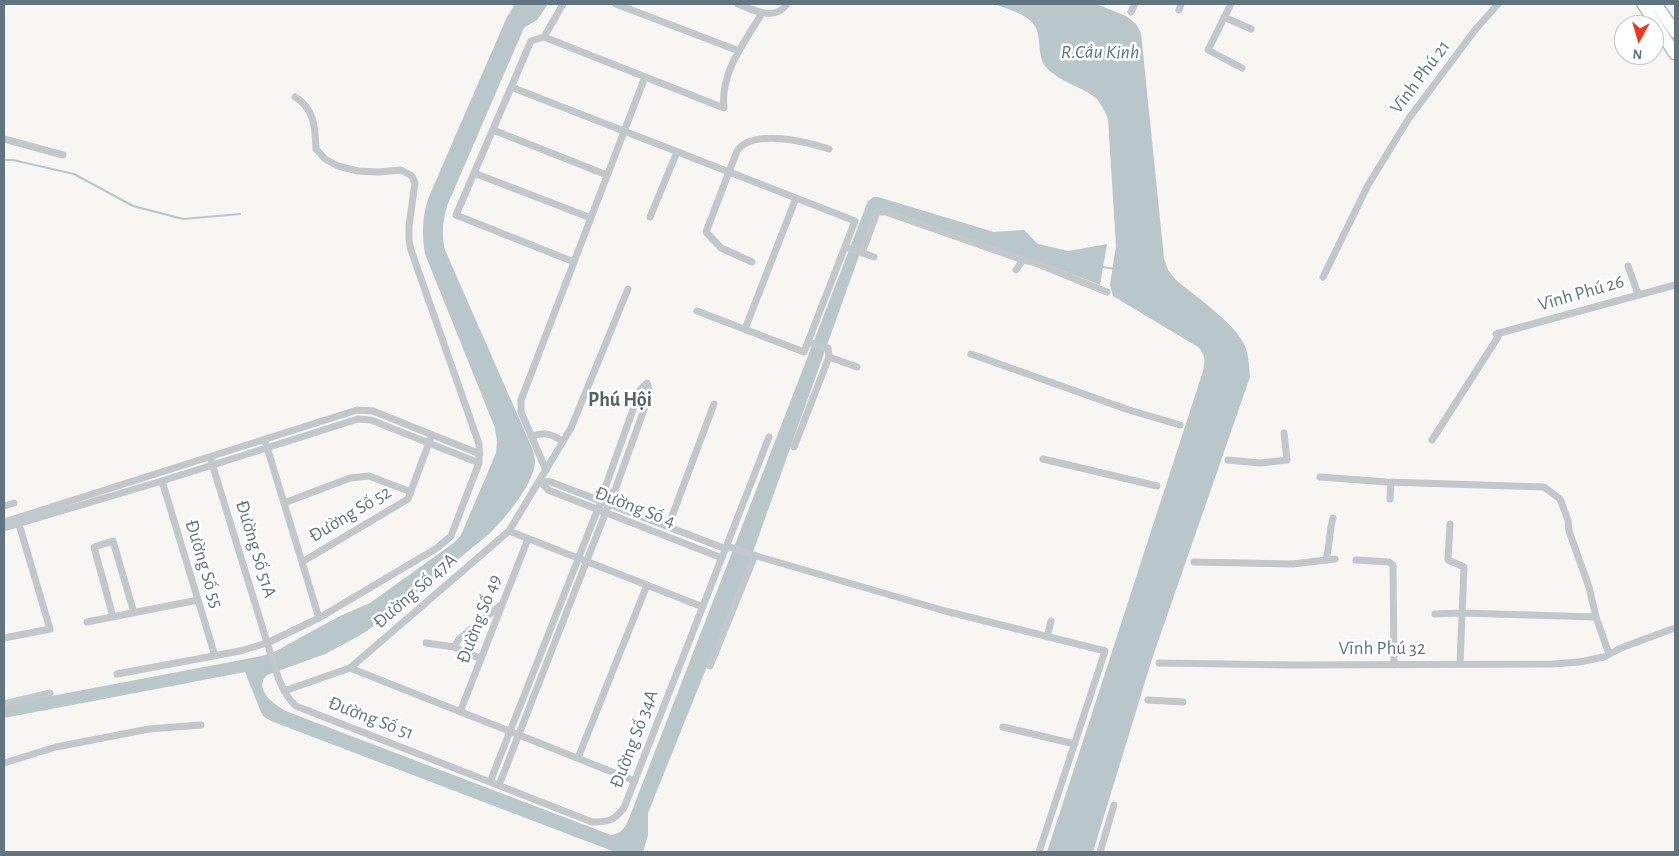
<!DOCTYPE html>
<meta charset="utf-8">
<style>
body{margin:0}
#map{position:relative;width:1679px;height:856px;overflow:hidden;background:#f7f6f3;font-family:"Alegreya Sans",sans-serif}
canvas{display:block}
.frame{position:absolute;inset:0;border:5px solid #607580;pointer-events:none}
.north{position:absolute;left:1614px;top:15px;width:50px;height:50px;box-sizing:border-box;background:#fff;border:1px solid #bfc8cc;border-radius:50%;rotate:186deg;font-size:14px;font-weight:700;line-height:20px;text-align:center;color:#607580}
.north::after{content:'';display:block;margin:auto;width:18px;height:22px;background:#eb3a1f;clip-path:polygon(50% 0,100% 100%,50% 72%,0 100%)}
</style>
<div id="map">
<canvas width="1679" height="856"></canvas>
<div class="frame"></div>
<div class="north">N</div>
</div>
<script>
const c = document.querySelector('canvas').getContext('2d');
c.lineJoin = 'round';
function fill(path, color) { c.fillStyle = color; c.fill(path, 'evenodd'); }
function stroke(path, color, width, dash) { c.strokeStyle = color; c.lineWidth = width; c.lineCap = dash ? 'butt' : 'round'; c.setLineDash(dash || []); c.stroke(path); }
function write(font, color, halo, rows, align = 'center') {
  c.font = font + ' "Alegreya Sans",sans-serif'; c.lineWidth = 5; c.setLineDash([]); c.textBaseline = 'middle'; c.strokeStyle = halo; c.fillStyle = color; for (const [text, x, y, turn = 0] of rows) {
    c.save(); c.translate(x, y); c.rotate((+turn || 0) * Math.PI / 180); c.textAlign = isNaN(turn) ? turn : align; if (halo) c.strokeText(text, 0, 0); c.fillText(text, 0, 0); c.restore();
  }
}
const water = new Path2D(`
 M515 4H548L537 20 525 27 523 30 447 206C443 222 441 233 445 250L533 450C534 454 535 458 535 462 534 484 504 520 488 535L383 620 359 636 325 654 267 675C252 690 276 706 288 712L611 835C626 833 628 820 633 808L868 201 873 197H878L994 232 1024 230 1038 244 1068 251 1107 244 1100 285 1046 264 875 211 753 552 648 813V835L643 852H615L271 721 263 716 261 712 245 672 4 718V705L262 656 276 651 340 616 370 603 455 542 461 535 496 453 497 442 495 428 425 254C422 235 422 218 428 199L506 19Z
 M994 4H1096L1126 16 1136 24 1141 33 1164 258 1168 270 1176 280C1195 296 1236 324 1245 346 1249 356 1249 367 1250 377L1152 659 1093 852H1047L1203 371C1205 361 1206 355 1198 347L1113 296 1110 285 1116 246 1108 119C1105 112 1102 105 1097 99 1082 86 1058 82 1045 66 1036 53 1043 34 1032 22 1021 12 1007 9 994 4Z`);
const stream = new Path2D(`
 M4 160H13L74 174 133 206 183 219 240 214
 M1103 267 1115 269`);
const minor = new Path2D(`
 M563 4 544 37 531 41 456 215 574 262
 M616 4 739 51
 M738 4C754 10 774 22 787 4
 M1231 4 1208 50 1242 68
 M1179 10 1181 4
 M1131 12 1135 4
 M1224 17 1251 29
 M544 37 724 108C720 72 745 42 762 13
 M511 87 855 221 804 352 697 311
 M493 130 607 175
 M4 139 63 155
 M474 173 591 218
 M883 211 1023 260
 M650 217 677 152
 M845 247 874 257
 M862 253 877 212H883
 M752 262 721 248 706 232 737 151C753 128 807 142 829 149
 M1628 266 1638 294
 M1016 270 1023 260 1033 262 1107 292
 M1323 277 1368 185 1409 118 1413 113 1475 30 1498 4
 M745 329 796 198
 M1496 334 1675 285
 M808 342 828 348 829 357 857 367
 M971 354 1129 410 1180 425
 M531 437C543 431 552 434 562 441
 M1432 440 1498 337
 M266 444 319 618
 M794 447 829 357
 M210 457 270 652C276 671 281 693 296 706L592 822C609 822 613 821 624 808L769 437
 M1043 459 1157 486
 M1228 460 1260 463 1287 460 1284 433
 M546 470 521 412V400L645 77
 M1320 477 1387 482 1544 487 1560 499 1568 520 1569 531 1589 587 1596 617 1609 654
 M162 481 215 656
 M540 481 548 490 722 558
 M540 481 551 482 726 549
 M1390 499 1391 482
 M284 503 350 478 369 476 411 492
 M4 506 14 503
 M4 522 357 410 373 411 480 454
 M1450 524 1448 560 1464 567 1460 664
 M668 527 714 404
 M4 528 162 481 358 419 371 420 479 463
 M509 531 703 607
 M727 546 753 555 945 611 1105 651 1039 852
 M1326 559C1330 546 1329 532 1333 518
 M1356 560 1389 562 1393 565 1394 665
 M302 562 408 499 430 440
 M1194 562 1293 564 1335 559
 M1435 614 1462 613 1596 617
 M113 617 94 547 113 541 134 613
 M87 622 198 600
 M1047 637 1051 621
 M4 638 50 629 18 521
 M426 643 454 647
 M481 659 454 647 459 639 501 605
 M1159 663 1293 665 1553 664 1579 662 1604 657 1621 648 1675 628
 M710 666 755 555
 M350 668 635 781
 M117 674 240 651 267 643 319 618 437 548 451 536 479 463V444L411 250 409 240V226L415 183 412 176 401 170 378 172 358 171 338 166 325 159 316 149C315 128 315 109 295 97
 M284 691 350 668 509 531 571 428 628 289
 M1148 700 1183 702
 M4 704 50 693
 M460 712 528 539
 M1003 727 1075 744
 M578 758 647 585
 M4 763 56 747 149 729 201 725
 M490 782 601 501 607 498 615 490 650 393 647 383 640 390 605 488 609 504 499 785
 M1100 852 1114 805`);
const trunk = new Path2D(`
 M1643 4 1675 54
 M1656 4 1675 32`);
const streetNames = [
 ["Vĩnh Phú 21",1420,77,-53],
 ["Vĩnh Phú 26",1581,293,-16],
 ["Đường Số 4",635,507,21],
 ["Đường Số 52",350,514,-31],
 ["Đường Số 51A",256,549,73],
 ["Đường Số 55",204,564,73],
 ["Đường Số 47A",415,591,-41],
 ["Đường Số 49",479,619,-69],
 ["Vĩnh Phú 32",1382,648],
 ["Đường Số 51",371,718,21],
 ["Đường Số 34A",634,739,-69]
];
const waterNames = [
 ["R.Cầu Kinh",1100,52]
];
const neighbourhoodNames = [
 ["Phú Hội",620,400]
];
fill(water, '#b9c7ca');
stroke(stream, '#b9c7ca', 2);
stroke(trunk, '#b4b9bc', 14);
stroke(minor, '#c1c7ca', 7);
stroke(trunk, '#fff', 11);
write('19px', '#607580', '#fff', streetNames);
write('italic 20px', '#5b767b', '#fff', waterNames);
write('bold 20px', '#53626a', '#fff', neighbourhoodNames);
</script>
